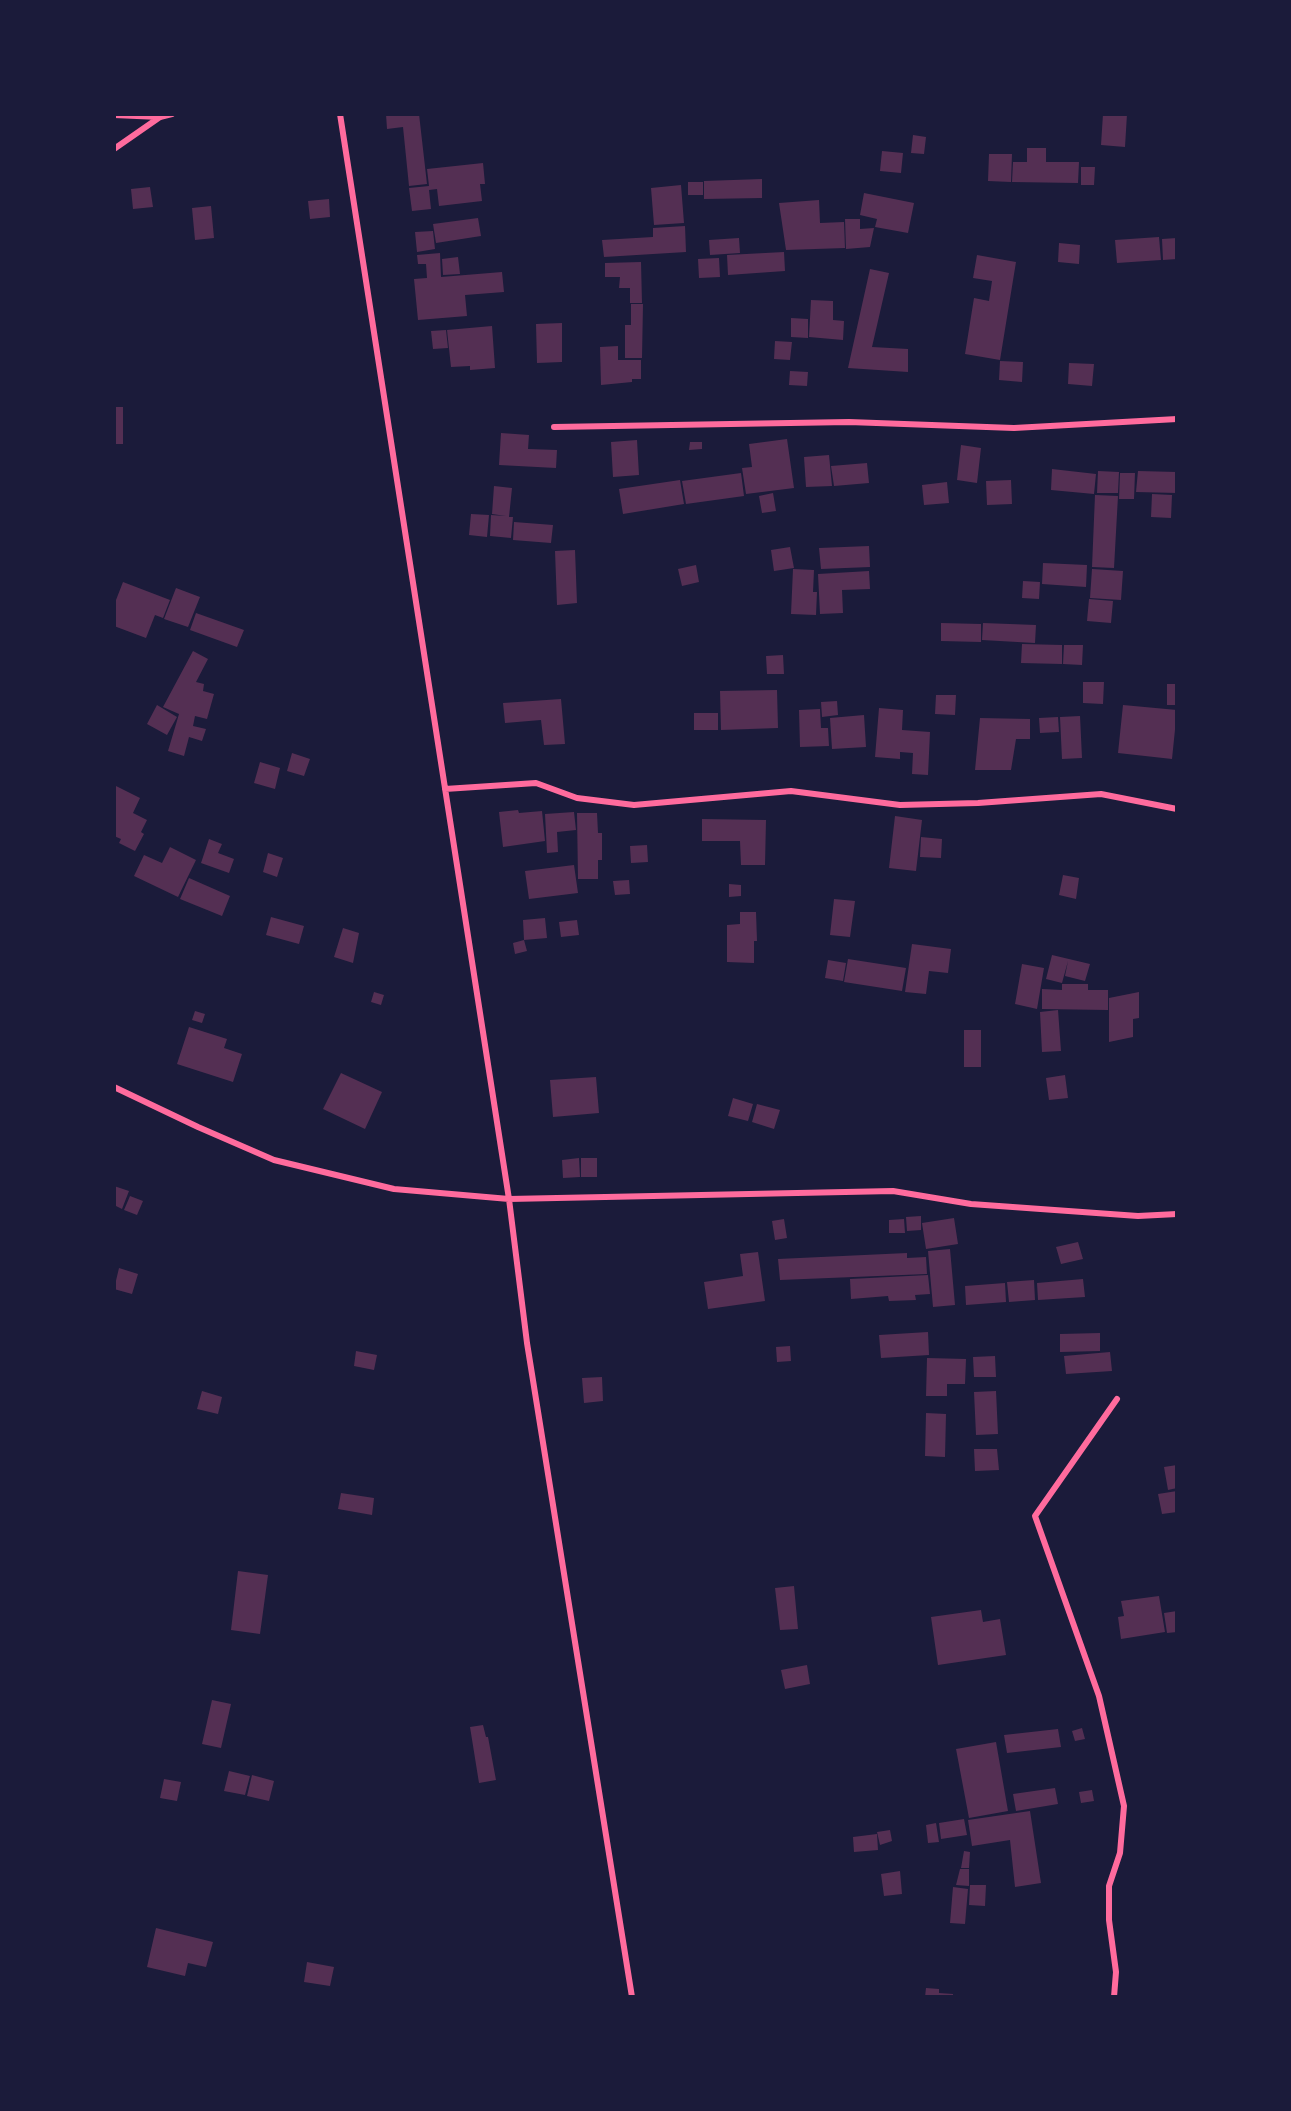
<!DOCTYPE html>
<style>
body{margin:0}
#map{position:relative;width:1291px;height:2111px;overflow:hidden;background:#1b1b3a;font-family:Merriweather,serif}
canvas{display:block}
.frame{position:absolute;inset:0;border:116px solid #1b1b3a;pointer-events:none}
</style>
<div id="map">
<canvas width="1291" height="2111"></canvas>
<div class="frame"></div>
</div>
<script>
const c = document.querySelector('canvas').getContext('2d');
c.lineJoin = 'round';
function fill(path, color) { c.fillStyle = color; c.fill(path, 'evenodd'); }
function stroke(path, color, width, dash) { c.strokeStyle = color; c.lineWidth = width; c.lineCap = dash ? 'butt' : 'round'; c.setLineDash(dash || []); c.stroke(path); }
const building = new Path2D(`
 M386 114H419L427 184 409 186 403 127 387 129Z
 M1103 114H1127L1125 147 1101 145Z
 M913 135 926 137 924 154 911 153Z
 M1027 148H1046V162H1079L1078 183 1012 182 1013 162H1027Z
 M882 151 903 153 901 173 880 171Z
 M989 154H1012L1011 182 988 181Z
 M483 163 485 184H480L482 201 439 206 437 189 429 190 431 209 412 211 409 188 429 186 427 169Z
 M1081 167H1095L1094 185H1081Z
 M762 179V198L704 199V181Z
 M688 182H703V195H688Z
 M681 185 684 223 654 225 651 188Z
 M150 187 153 207 133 209 131 189Z
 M864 193 914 203 908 233 875 227 877 219 860 215Z
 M329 199 330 217 310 219 308 201Z
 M819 200 820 223 844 222 845 248 786 250 779 203Z
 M211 206 214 238 195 240 192 208Z
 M478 218 481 236 436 243 433 224Z
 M845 219H860V229L874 228 870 247 846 249Z
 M685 226 686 252 604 257 602 240 653 237V228Z
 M433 231 435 249 417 252 415 232Z
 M1159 237 1161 260 1117 263 1115 240Z
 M739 238 740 253 710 255 709 240Z
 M1177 238V259L1163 260 1162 239Z
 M1059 243 1080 245 1079 264 1058 262Z
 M784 252 785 271 728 275 727 255Z
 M440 253 441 277 502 272 504 292 465 295 467 316 418 320 414 279 427 278 426 264H418L417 255Z
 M977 255 1016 262 1000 360 965 354 974 298 989 301 992 281 973 278Z
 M458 257 460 274 443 275 442 259Z
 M719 258 720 277 699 278 698 259Z
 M641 262 642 303H630V288H619L620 277H605V263Z
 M870 269 889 273 872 347 908 349V372L848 368Z
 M811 300 833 301V320L844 321 843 340 809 337Z
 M631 304H643L642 358H625V325H631Z
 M791 318 808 319V338L791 337Z
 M562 323V362L537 363 536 324Z
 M492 326 495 368 470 370V366L451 367 447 330Z
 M446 330 448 348 433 349 431 331Z
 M775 341 792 342 790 360 774 359Z
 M618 346V360H641V379H632V382L601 385 600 347Z
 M1000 361 1023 362 1022 382 999 380Z
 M1069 363 1094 364 1092 386 1068 384Z
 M790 371 808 372 807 386 789 385Z
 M114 407H123V444H114Z
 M501 433 529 435 528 449 557 450 556 468 499 465Z
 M787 439 794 488 746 494 742 468 752 467 749 444Z
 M637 440 639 475 613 477 611 442Z
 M690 442H702V449L689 450Z
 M961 445 981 448 977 483 957 480Z
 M829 455 832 486 806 487 804 457Z
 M867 463 869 483 834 486 831 466Z
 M1052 469 1096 474 1094 494 1051 490Z
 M1098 471 1119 472 1118 493H1097Z
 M1138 471 1177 472V493L1136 492Z
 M741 473 744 496 686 504 682 481Z
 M1120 473H1135L1134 499H1119Z
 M680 480 684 504 623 514 619 489Z
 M1011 480 1012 504 987 505 986 481Z
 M947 482 949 503 924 505 922 485Z
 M494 486 512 488 509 517H513L511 538 490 536 491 515 506 516 492 514Z
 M773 493 776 511 762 513 759 496Z
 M1152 494 1172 495 1171 518 1151 517Z
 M1095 495 1118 496 1114 568 1092 567Z
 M471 514 489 515 487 537 469 535Z
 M514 522 553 525 551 543 513 540Z
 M869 546 870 567 821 569 819 548Z
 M790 547 794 568 774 571 771 550Z
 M575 550 577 603 557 605 555 551Z
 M1043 563 1087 565 1086 587 1042 584Z
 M696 565 699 582 682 586 678 569Z
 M793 569 814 570 813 592H817L816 615 791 614Z
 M1092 569 1123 571 1121 600 1090 598Z
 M869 571 870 589 842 590 843 613 820 614 818 574Z
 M1023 581 1040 582 1039 599 1022 598Z
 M123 582 170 600 163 618 155 615 146 638 114 626V600H116Z
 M176 588 200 597 188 627 164 619Z
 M1089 599 1113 601 1111 623 1087 621Z
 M196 613 244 630 237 647 190 630Z
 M941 623 981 624V642L941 641Z
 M983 623 1036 625 1035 643 982 640Z
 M1022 644 1062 645V664L1021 663Z
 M1064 645H1083L1082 665 1063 664Z
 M193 651 208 659 196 682 204 684 203 691 214 694 207 719 195 716 193 726 206 729 202 741 189 737 184 756 168 751 179 714 163 707Z
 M783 655 784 674H767L766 656Z
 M1083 682H1104L1103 704 1083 703Z
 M1167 684H1177V705H1167Z
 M777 690 778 728 721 730 720 691Z
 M936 695H956L955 715 935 714Z
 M561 699 565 744 544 745 541 720 505 723 503 703Z
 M837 701 838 715 822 717 821 702Z
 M157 705 177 717 167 735 147 724Z
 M1123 705 1177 710 1172 759 1118 753Z
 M879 708 903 710 902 730 930 732 928 775 912 774 913 753 900 752V759L875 757Z
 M820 709 821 728H828L829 746 800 747 799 710Z
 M694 713H718V730H694Z
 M864 715 866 747 832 749 830 718Z
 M1080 716 1082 758 1062 759 1060 717Z
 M1058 717 1059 732 1040 733 1039 718Z
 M980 718 1030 719V739H1016L1011 770H975Z
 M292 753 310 759 304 776 287 771Z
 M260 762 280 768 275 789 254 783Z
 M114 785 140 798 133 813 147 820 141 832 144 834 135 851 119 843 121 839 114 836Z
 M518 810 519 813 542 811 545 841 503 847 499 812Z
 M574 812 576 830 557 832 558 852 547 853 545 814Z
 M577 813H597L598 833H602V860H598V879H578Z
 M895 816 922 820 916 871 889 868Z
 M702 819 766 820 765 865H741L740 841H702Z
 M921 837 942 839 941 858 920 857Z
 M209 839 222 844 218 853 234 859 229 873 201 863Z
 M647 845 648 862 631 863 630 846Z
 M170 847 196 860 178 897 134 876 144 855 162 863Z
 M268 853 283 858 277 877 263 872Z
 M574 865 578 893 529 899 525 871Z
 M1063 875 1079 878 1076 899 1059 895Z
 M189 878 230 896 222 916 180 899Z
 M629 880 630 894 615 895 613 881Z
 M729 884 741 885V896L729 897Z
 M834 899 855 901 850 937 830 935Z
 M740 912H756L757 941H754V963L727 962V925L740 924Z
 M271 917 304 926 299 944 266 935Z
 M545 918 547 938 524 940 523 920Z
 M577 920 579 935 561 937 559 922Z
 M343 928 359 933 353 963 334 957Z
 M524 940 527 951 515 954 513 943Z
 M912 944 951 949 948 973 929 971 926 994 905 992Z
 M1052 955 1090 964 1085 981 1065 976 1068 961 1062 983 1046 979Z
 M848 959 906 968 902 991 844 982Z
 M828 960 846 963 843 981 825 978Z
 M1022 964 1044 968 1037 1009 1015 1004Z
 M1062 984H1088V990H1108V1010L1042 1009V989L1062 990Z
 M374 992 384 995 381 1005 371 1002Z
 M1139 992V1018L1133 1019V1037L1109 1042V998Z
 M1058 1010 1061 1051 1042 1052 1040 1012Z
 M195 1011 205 1014 202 1023 192 1020Z
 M189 1027 227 1039 224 1048 242 1054 233 1082 177 1064Z
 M964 1030H981V1067H964Z
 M341 1073 382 1092 365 1129 323 1109Z
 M1065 1075 1068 1098 1049 1100 1046 1078Z
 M596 1077 599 1113 553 1117 550 1080Z
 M733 1098 753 1104 748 1121 728 1116Z
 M757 1104 780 1110 774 1129 752 1122Z
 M579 1158 580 1177 563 1178 562 1160Z
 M581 1158H597V1177H581Z
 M114 1186 129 1191 122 1209 114 1205Z
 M130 1196 143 1201 137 1215 124 1210Z
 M921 1216V1230L907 1231 906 1217Z
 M954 1218 958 1244 926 1249 922 1223Z
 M784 1219 787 1238 775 1240 772 1221Z
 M904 1219 905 1233H889V1220Z
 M1078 1242 1083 1259 1061 1264 1056 1247Z
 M950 1249 955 1305 933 1307 928 1251Z
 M758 1252 765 1301 708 1309 704 1282 743 1276 740 1254Z
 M907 1253V1258L926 1257 927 1274 780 1280 778 1259Z
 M119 1268 138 1274 132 1294 114 1289Z
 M928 1275 930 1294 915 1295 916 1300 889 1301 888 1296 851 1299 850 1279Z
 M1083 1279 1085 1297 1038 1300 1037 1283Z
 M1034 1280 1035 1300 1009 1302 1007 1282Z
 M1005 1283 1006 1302 966 1305 965 1286Z
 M928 1332 929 1355 881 1358 879 1335Z
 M1100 1333V1351L1060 1352V1334Z
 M790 1346 791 1361 777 1362 776 1347Z
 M356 1351 377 1355 374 1370 354 1366Z
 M1110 1352 1112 1371 1066 1374 1064 1356Z
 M995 1356 996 1377H974L973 1357Z
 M927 1358 966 1359 965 1384H947V1396H926Z
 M602 1377 603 1401 584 1403 582 1378Z
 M202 1391 222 1397 218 1414 197 1409Z
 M996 1391 998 1434 976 1435 974 1392Z
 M926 1413 946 1414 945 1457 925 1456Z
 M974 1449H997L999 1470 975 1471Z
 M1177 1465V1488L1168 1490 1164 1467Z
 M1177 1491V1512L1162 1514 1158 1494Z
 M341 1493 374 1498 372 1515 338 1509Z
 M238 1571 268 1575 260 1634 231 1630Z
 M794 1586 798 1629 780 1630 775 1588Z
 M1159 1596 1165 1632 1121 1639 1118 1617 1124 1616 1121 1601Z
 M981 1610 983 1622 1000 1619 1006 1655 938 1665 931 1617Z
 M1177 1611V1632L1167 1633 1164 1613Z
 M807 1665 810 1684 785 1689 781 1670Z
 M212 1700 231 1704 221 1748 202 1744Z
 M483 1725 486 1737H488L496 1780 479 1783 470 1727Z
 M1082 1728 1085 1739 1075 1741 1072 1731Z
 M1058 1729 1061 1747 1007 1753 1004 1735Z
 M996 1742 1008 1811 969 1818 956 1749Z
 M229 1771 250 1776 245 1795 224 1791Z
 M252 1775 274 1781 269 1801 247 1796Z
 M164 1779 181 1782 177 1801 160 1798Z
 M1055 1788 1058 1804 1016 1811 1013 1794Z
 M1092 1790 1094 1801 1081 1803 1079 1792Z
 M1030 1811 1041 1883 1015 1887 1010 1840 972 1846 968 1820Z
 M964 1819 967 1835 941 1839 939 1823Z
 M936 1823 939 1842 928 1843 926 1825Z
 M890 1830 892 1841 880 1845 877 1832Z
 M877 1834 878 1850 854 1852 853 1837Z
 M964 1851 970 1852 969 1868H961Z
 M960 1869H969V1886L956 1885Z
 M900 1871 902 1894 884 1896 881 1874Z
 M970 1885H986L985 1906 969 1905Z
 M953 1887 968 1889 965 1924 950 1923Z
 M156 1928 213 1942 206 1967 188 1963 185 1976 147 1967Z
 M307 1962 334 1967 330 1986 304 1982Z
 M926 1988 939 1989V1993L953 1994V1997H925Z`);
const minor = new Path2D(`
 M340 114 509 1199 527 1343 632 1997
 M114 115 160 117
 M114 149 160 117 172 114
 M554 427 849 422 1014 428 1177 419
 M445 789 536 783 577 798 634 805 791 791 900 805 978 803 1101 794 1177 809
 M114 1087 198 1127 274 1160 394 1189 509 1199 893 1191 971 1204 1138 1216 1177 1214
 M1114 1997 1116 1972 1109 1920V1886L1120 1853 1124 1806 1099 1696 1035 1516 1117 1399`);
fill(building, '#542f53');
stroke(minor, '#ff6b9d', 6);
</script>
